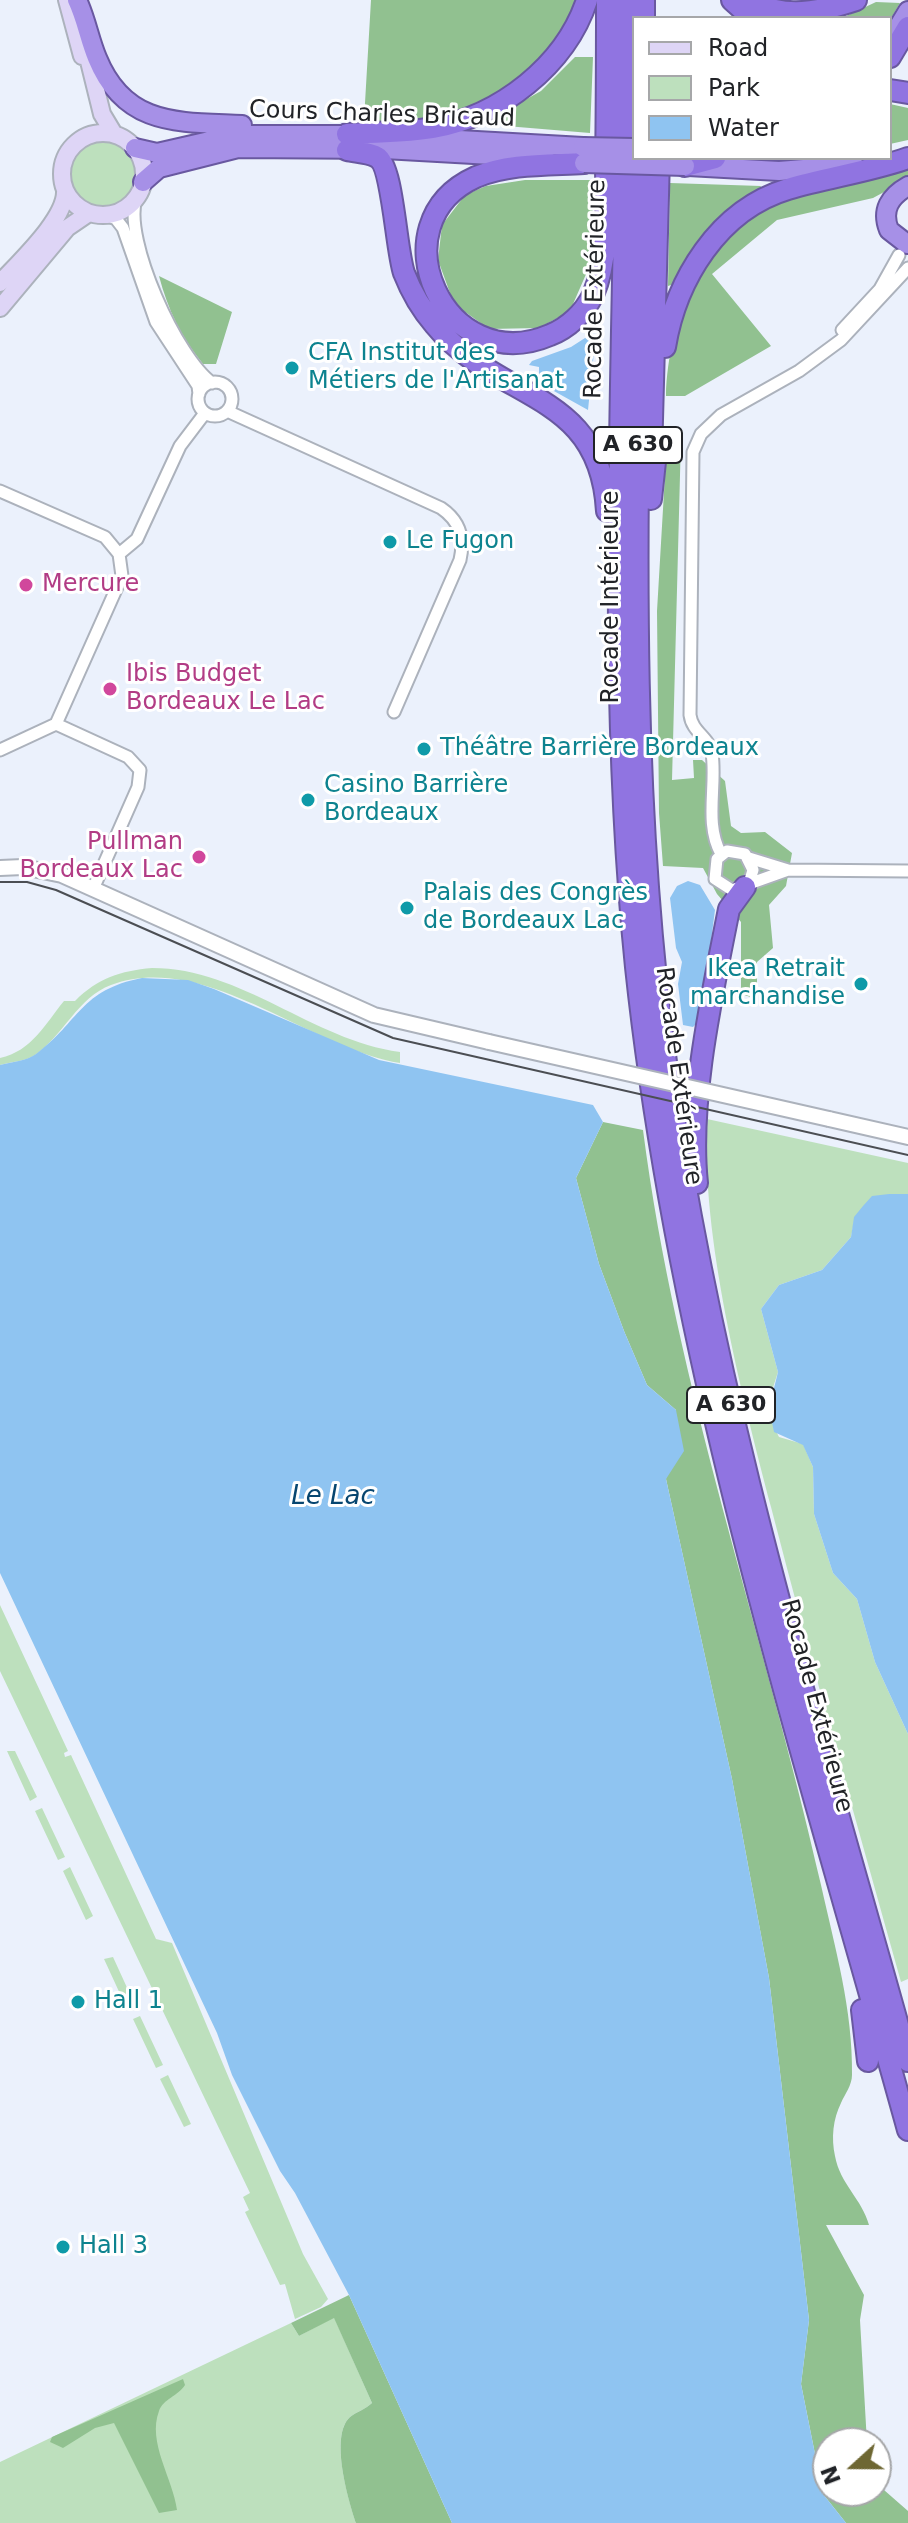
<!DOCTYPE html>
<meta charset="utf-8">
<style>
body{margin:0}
#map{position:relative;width:908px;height:2523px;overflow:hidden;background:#ebf1fc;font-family:"DejaVu Sans",sans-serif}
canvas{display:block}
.legend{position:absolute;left:632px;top:16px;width:260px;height:144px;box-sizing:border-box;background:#fff;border:2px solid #a6a7a9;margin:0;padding:10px 14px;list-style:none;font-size:24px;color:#212327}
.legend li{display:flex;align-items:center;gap:16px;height:40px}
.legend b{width:40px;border:2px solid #a6a7a9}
.north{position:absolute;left:812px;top:2427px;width:80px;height:80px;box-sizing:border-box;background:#fff;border:2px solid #a6a7a9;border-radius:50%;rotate:249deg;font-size:22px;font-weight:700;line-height:32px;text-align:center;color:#212327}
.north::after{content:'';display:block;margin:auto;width:28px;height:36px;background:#6e6733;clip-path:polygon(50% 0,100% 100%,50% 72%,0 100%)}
</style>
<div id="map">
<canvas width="908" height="2523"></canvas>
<ul class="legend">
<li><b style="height:10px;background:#ded5f6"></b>Road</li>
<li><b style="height:22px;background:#bde0bd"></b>Park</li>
<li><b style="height:22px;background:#8fc4f1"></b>Water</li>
</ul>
<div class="north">N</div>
</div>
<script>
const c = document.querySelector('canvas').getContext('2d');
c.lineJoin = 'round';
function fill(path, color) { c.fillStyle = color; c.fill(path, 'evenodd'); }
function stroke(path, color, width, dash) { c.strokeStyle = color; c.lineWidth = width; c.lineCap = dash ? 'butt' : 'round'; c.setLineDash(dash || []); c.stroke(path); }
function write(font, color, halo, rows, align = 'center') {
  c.font = font + ' "DejaVu Sans",sans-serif'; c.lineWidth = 6; c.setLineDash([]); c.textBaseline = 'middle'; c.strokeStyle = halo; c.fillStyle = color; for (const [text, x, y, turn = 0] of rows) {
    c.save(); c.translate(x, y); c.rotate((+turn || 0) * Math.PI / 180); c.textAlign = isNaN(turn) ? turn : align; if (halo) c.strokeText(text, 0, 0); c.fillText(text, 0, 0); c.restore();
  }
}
const green = new Path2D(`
 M70 174a34 34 0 1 1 68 0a34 34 0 1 1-68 0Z
 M152 968C242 968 312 1040 400 1052V1063C309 1048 204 950 111 985 78 997 63 1036 35 1055 26 1061 11 1062 0 1065V1058C32 1051 45 1024 64 1001H75C98 978 120 971 152 968Z
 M707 1119 908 1163V1194H889L855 1217 851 1237 822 1270 779 1285 761 1309 778 1372 769 1400 773 1425 779 1437 803 1444 813 1467 814 1514 833 1573 857 1599 875 1662 908 1734V1979L901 1982C857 1824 812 1666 771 1507 741 1391 701 1238 707 1119Z
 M0 1605 68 1751 64 1753 65 1757 71 1755 156 1939 172 1943 303 2254 328 2299 321 2307 295 2319 285 2284 280 2285 245 2212 249 2210 243 2197 250 2193 0 1671Z
 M7 1751H15L37 1797 30 1801Z
 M42 1808 65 1857 58 1860 35 1811Z
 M70 1867 93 1916 86 1920 63 1871Z
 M113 1957 135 2005 127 2009 104 1959Z
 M140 2016 163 2065 156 2068 133 2019Z
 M168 2075 191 2124 184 2127 160 2079Z
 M334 2317 372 2403C366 2409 356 2412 350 2417 329 2436 349 2501 356 2523H0V2462L291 2323 299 2336Z`);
const forest = new Path2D(`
 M371 0H576C561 54 501 101 449 118 422 126 391 124 364 120Z
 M876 2 900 3 890 20 842 18Z
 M575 57H593L590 133 482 124 541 91Z
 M890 104 908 108V140L890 144Z
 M908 169V179L873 198 777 220 712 274 771 346 685 396H666C668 318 704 232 782 200 821 185 867 179 908 169Z
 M525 180H594L590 265 570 311 539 328 489 329 454 304 438 260 442 225 465 195 486 186Z
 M670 183 761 186 757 195 677 283 668 286Z
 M159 276 232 312 216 364H203C181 337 168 310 159 276Z
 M681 437 672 780 694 778 693 760H702L725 781 731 826 741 833 765 832 792 853 786 886 769 905 773 948 757 962V999L741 994V922L717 894 703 868 663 866 659 813 657 611 666 458Z
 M603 1122 643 1130C676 1387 764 1633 821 1885 835 1948 853 2010 852 2075 852 2085 845 2094 841 2103 833 2119 831 2138 835 2156 840 2184 862 2199 869 2225H826L864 2295 860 2320 867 2443H828V2491H876V2483L908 2511V2523H846L823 2494 801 2384 809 2320 769 1978 732 1779 666 1479 676 1410 647 1385 624 1331 599 1264 576 1178Z
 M349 2295 452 2523H356C349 2502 329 2436 350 2417 356 2412 366 2409 372 2403L334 2318 299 2336 291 2323Z
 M183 2379 185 2385C178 2396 163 2399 159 2411 147 2442 173 2479 177 2510L159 2513 114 2423 95 2428 63 2448 50 2442 52 2437Z`);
const water = new Path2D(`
 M585 338 595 342 588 410 527 376 539 373V367L529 365 532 361 571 347Z
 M688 881 700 885 715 910 701 1019 693 1027 683 1025 678 984 682 962 676 948 670 898 677 886Z
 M142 978 188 980 214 989 379 1060 593 1105 603 1122 576 1178 599 1264 624 1331 647 1385 676 1410 684 1451 666 1479 732 1779 769 1978 809 2320 801 2384 823 2494 846 2523H452L349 2295 295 2193 280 2171 232 2075 217 2033 0 1573V1065C11 1062 27 1061 36 1054 80 1021 80 990 142 978Z
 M889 1194H908V1734L875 1662 857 1599 833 1573 814 1514 813 1467 803 1445 774 1432 769 1408 778 1372 761 1309 779 1285 822 1270 851 1237 854 1217 863 1206 872 1196Z`);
const minor = new Path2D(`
 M136 199C123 239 177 358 212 383
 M106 215 116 219 123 228 156 322 198 386 199 394
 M842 330 880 289 899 255
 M198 399a17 17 0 1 1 34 0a17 17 0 1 1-34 0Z
 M227 411 441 508C460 521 465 538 460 560L394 712
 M0 491 105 537 119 554 122 576 56 724 128 757 140 770 138 787 93 889
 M119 554 137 539 180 446 205 413
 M0 750 56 724
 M721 854C704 823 717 786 712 753 709 737 692 732 690 715L693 452 701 434 721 415 799 371 841 340 908 268
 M749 858 788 870 908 871
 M749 883 753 870 745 854 727 851 717 859 715 879 732 890 788 870`);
const tertiary = new Path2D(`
 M0 868 23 867 62 875 374 1015 489 1042
 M829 1119 908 1137`);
const secondary = new Path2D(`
 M67 0 82 56
 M85 45 102 114 114 134
 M62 174a41 41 0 1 1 82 0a41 41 0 1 1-82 0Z
 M0 283C19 262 67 218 65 190
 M0 308 67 228 89 213`);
const trunk = new Path2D(`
 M77 0C86 19 89 39 97 58 125 127 179 122 242 125
 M891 39 908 11
 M406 137 583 147
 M135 148 157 153 236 135H361
 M688 166 779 171 854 165
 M143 182 159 168 238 148 384 149 545 158
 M907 244 889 230C881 210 890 196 908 186`);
const motorway = new Path2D(`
 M626 0C628 323 603 645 636 967 678 1364 802 1747 908 2130
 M644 0V18
 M732 0 752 18
 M749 0C784 20 820 12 856 0
 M890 57 908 27
 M890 90 908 93
 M347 134C376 132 405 133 433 128 500 116 565 66 587 0
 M347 150C356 152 369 152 377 157 393 166 396 250 404 273 411 291 422 310 435 325 499 403 600 389 607 511
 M643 158C639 462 625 768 667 1070 714 1407 817 1734 908 2061
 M584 163C549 165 509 163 476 177 374 223 445 380 550 335 568 328 584 313 593 295 610 256 606 205 606 163 607 109 607 54 607 0
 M685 166 715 158
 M665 347C676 280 718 210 788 189 828 177 869 172 908 158
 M651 457 659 158
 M651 499 657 443
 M697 1183C688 1100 713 991 729 909L745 887
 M862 2010 868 2061`);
const tram = new Path2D(`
 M0 882H27L56 890 393 1038 908 1155`);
const tertiaryBridge = new Path2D(`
 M489 1042 829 1119`);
const trunkBridge = new Path2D(`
 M583 147 634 148
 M584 163 685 166`);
const markers = [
 [292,368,8,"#0f9aa8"],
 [390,542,8,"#0f9aa8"],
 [26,585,8,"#d1479c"],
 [110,689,8,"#d1479c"],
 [424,749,8,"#0f9aa8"],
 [308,800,8,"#0f9aa8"],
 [199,857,8,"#d1479c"],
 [407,908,8,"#0f9aa8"],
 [861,984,8,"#0f9aa8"],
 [78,2002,8,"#0f9aa8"],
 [63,2247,8,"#0f9aa8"]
];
const shields = [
 [638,445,88],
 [731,1405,88]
];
const shieldNames = [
 ["A 630",638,445],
 ["A 630",731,1405]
];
const streetNames = [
 ["Cours Charles Bricaud",382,115,2],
 ["Rocade Extérieure",596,289,-89],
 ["Rocade Intérieure",612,597,-90],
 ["Rocade Extérieure",678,1076,82],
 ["Rocade Extérieure",816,1706,75]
];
const cultureNames = [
 ["CFA Institut des",308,354],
 ["Métiers de l'Artisanat",308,382],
 ["Le Fugon",406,542],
 ["Théâtre Barrière Bordeaux",440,749],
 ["Casino Barrière",324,786],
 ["Bordeaux",324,814],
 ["Palais des Congrès",423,894],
 ["de Bordeaux Lac",423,922],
 ["Ikea Retrait",845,970,"right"],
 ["marchandise",845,998,"right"],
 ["Hall 1",94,2002],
 ["Hall 3",79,2247]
];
const hotelNames = [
 ["Mercure",42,585],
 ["Ibis Budget",126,675],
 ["Bordeaux Le Lac",126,703],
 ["Pullman",183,843,"right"],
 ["Bordeaux Lac",183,871,"right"]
];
const waterNames = [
 ["Le Lac",333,1497]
];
fill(green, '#bde0bd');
fill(forest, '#91c190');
fill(water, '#8fc4f1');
stroke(minor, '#acb2bc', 15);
stroke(tertiary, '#acb2bc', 18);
stroke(secondary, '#acb2bc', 20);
stroke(trunk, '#6958a0', 22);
stroke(motorway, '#6958a0', 24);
stroke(minor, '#fff', 11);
stroke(tertiary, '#fff', 14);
stroke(secondary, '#ded5f6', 16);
stroke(trunk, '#a690e7', 18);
stroke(motorway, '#9074e1', 20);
stroke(tram, '#4b4e53', 2);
stroke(tertiaryBridge, '#acb2bc', 18, []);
stroke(trunkBridge, '#6958a0', 22, []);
stroke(tertiaryBridge, '#fff', 14);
stroke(trunkBridge, '#a690e7', 18);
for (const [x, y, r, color] of markers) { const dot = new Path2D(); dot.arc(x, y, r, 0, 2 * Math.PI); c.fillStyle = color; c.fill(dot); stroke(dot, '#fff', 3); }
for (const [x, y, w] of shields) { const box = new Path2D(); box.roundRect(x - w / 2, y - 18, w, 36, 6); c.fillStyle = '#fff'; c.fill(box); stroke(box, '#212327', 2); }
write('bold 22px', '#212327', null, shieldNames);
write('24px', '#212327', '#fff', streetNames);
write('24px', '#0d838f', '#fff', cultureNames, 'left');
write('24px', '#b23c85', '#fff', hotelNames, 'left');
write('italic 26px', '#074670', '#fff', waterNames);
</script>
